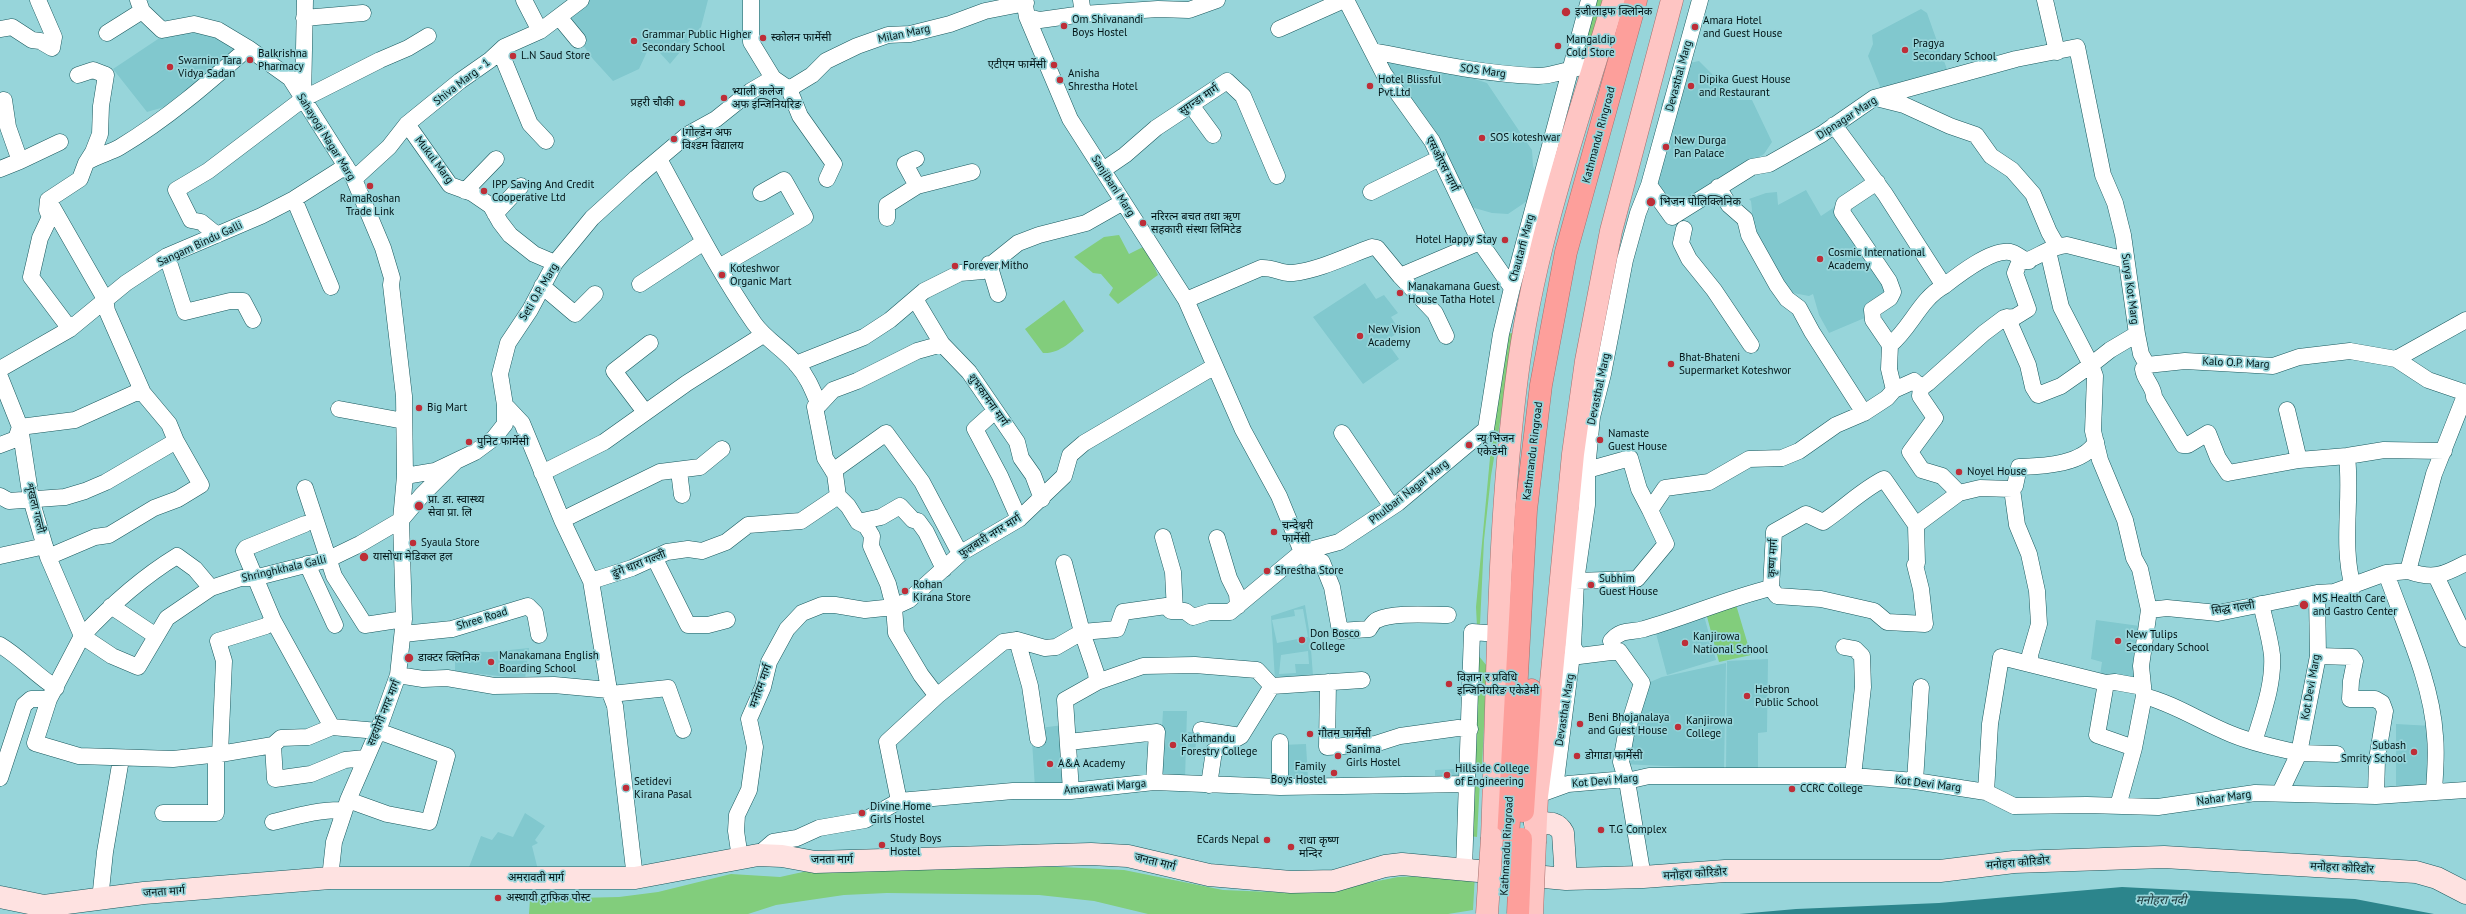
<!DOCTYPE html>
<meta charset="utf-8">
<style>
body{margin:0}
canvas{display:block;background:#97d5da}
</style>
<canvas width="2466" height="914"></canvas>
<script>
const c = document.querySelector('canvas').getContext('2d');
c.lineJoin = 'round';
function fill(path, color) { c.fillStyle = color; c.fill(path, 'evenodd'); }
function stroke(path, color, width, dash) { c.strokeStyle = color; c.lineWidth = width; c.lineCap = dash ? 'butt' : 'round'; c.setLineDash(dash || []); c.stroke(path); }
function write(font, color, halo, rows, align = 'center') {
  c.font = font + ' "PT Sans","Noto Sans Devanagari",sans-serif'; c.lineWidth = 3.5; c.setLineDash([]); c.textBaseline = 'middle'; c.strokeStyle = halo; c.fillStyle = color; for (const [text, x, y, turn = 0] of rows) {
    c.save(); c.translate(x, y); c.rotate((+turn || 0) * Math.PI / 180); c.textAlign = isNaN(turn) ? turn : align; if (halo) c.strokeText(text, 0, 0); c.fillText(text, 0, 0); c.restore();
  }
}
const built = new Path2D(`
 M589 0H708L701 27 670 64 651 43 639 69 613 81 593 59 565 20Z
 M1921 9 1927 13 1949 75 1882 91 1868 56 1873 44 1872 35Z
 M171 25 204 33 244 49 185 101 147 112 113 69 161 37Z
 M1376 59 1438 67 1487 83 1532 150 1533 166 1542 191 1508 214 1492 213 1471 207 1437 133 1397 78Z
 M1699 61 1738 100H1752L1772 142 1764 154 1719 182 1675 214 1651 186 1658 160 1673 129 1661 122V104L1667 90 1685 64Z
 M1806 190 1821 216 1836 206 1896 295 1874 314 1829 333 1819 315 1813 294 1809 296 1788 292 1750 227 1752 210 1751 201 1749 199 1766 193 1777 192 1778 205Z
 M1365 283 1376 299 1384 295 1398 313 1391 317 1400 331 1386 341 1399 359 1363 384 1313 317Z
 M1305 605 1310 636 1313 676 1275 680 1271 616ZM1303 609 1308 637 1277 643 1272 620 1295 616 1294 610ZM1308 651 1309 664H1295L1296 673 1279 674 1281 655Z
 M1703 612 1716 660 1667 675 1654 626Z
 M2096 620 2147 627 2136 682 2100 675 2102 662 2091 659Z
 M529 648 525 679 455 671V651L490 652Z
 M1768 659 1767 732 1758 733V774H1726L1727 661Z
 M1726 663 1724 769 1623 764 1643 685 1662 677Z
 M1163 711H1187L1185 780 1159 779Z
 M2396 724 2432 726 2431 786H2396Z
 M1064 725 1069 786 1035 788 1032 741 1039 728Z
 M1188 732 1219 733V744L1196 743 1195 750H1188Z
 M1306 744 1308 779 1283 780 1281 745Z
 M1458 769 1459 780 1435 781V770Z
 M525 813 545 826 535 840 538 843 532 846 539 874 466 875 481 836 492 840 498 832 513 837Z`);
const green = new Path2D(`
 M1594 0H1603L1586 58 1578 53Z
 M1119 235 1129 254 1145 246 1158 275 1118 304 1109 295 1113 288 1101 274 1093 273 1074 257 1104 237Z
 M1064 300 1084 331C1071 341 1060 354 1043 353L1025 329Z
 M1515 332 1491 476 1484 540 1480 625 1477 627 1476 607 1491 447 1508 334Z
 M1734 598 1751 655 1719 662 1705 609Z
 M1478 655 1487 666 1482 766H1474Z
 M1473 781H1480L1477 837 1470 836Z
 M1018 865 1124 870 1223 890 1295 893 1342 888 1398 877 1475 874 1473 910 1448 914H1148L1094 901 1039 895 887 893 844 895 776 905 748 914H529L530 899 619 897 658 892 731 874 780 877 830 866Z`);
const water = new Path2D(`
 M2122 887 2355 899 2434 914H1739L1796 909 1939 903Z`);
const street = new Path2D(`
 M138 0 142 11 162 30 194 24 218 30 248 48 290 78 354 179 383 248 392 278 391 285 404 396 405 476 401 520 404 619 398 675 378 731 348 800 334 842 330 878
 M524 0 540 31
 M751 0V42L773 78 789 89 812 75 826 61 857 46 888 35 910 34 950 24 985 11 1026 3
 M1024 0 1027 17 1070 119 1186 300 1243 430 1279 496 1302 552 1309 561 1322 562 1332 587 1340 631 1369 629C1371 626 1374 621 1377 620 1394 612 1430 615 1448 615
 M1081 0 1083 14
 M1346 0 1384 74 1432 141 1480 242 1512 288
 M2045 0 2057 52
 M559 17 578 40
 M1027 17 1040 20 1083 14 1158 9 1189 10 1217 0
 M304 18 363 13
 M0 29 12 27 32 40 40 41 52 48 54 37 38 0
 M1279 29 1344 0
 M107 33 142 11
 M500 51 530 124 546 141
 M1373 51C1428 62 1482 74 1538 76 1557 76 1574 65 1594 67
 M789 89 800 116 834 164 827 179
 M1876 98 1904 105 1950 126 1976 135 1991 156 2012 170 2033 194 2049 232 2057 246
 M303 99 305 0
 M1191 105 1213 135
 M407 124 450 185 472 193 491 206 500 222 510 235 534 254 555 263
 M1834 125 1885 194 1944 286C1920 299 1911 328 1890 345L1889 369 1894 390
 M659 159C689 214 718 271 754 323 766 340 784 349 797 365 808 377 813 391 819 405L815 407 825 458 835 474 838 496 848 506 858 522 866 526 872 536 871 546 888 584 894 607 865 610 835 605H822L802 613 787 629 769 662 763 687 749 719 755 747 749 790 737 815 736 831 740 858
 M20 161 60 142
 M87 162C98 155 110 153 120 147 167 119 208 83 248 48
 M0 169 20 161 8 127 4 100
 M1103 170 1125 155 1156 128 1227 81 1243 96 1277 176
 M354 179 389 147 407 124 460 81 490 60 504 47 540 31 581 0
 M1877 182 1844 204 1842 212 1889 281 1893 292 1890 298 1872 310 1873 320 1890 345
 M1649 185 1672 217 1752 167 1769 164 1822 134 1874 98 2016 59 2077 47 2103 175 2115 203 2123 235 2137 334 2110 350 2091 365 2095 376 2093 431 2100 460 2125 520 2134 558 2140 569 2149 610 2141 666 2144 696 2134 748 2118 806
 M917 186 972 172
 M1718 187 1729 205 1745 219 1749 235 1777 285 1787 299 1799 308 1812 332 1864 413
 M465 191 496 159
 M1371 192 1440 158
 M294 199 331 287
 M50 203 105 299 107 311 143 393
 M495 214 521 186
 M887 218V205L917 186 905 164 916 159
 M1684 229 1681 243 1689 259 1714 290 1751 345
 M217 235 201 222 191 220 176 190 208 171 303 99 380 60 408 48 428 36
 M167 256 185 312 230 301H243L253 320
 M989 264 998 294
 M719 267 805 217 784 180 761 193
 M640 284 704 242
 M542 286 575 314 595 294
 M1944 286C1958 275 1991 249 2010 252 2016 253 2023 260 2029 261
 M915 299 942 344 969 372 1017 442 1021 458 1033 475 1042 499
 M1186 300 1261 268C1274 267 1281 274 1293 273 1320 270 1347 256 1372 247L1377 248 1400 276
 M2007 317 2028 365 2033 387 2038 395 2061 386 2091 365 2061 307 2048 251
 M70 329 31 277 40 238 50 217 47 210 48 200 80 179 86 163 93 152 100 134 101 106 106 75 93 70 78 75
 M2137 334 2141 354 2147 365 2185 361 2273 366 2299 357 2350 351 2396 359 2466 320
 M1446 336 1435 313 1400 276 1480 242
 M2396 359 2428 380 2466 393
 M796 364 864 337 890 320 924 291 960 273 983 271 1018 243 1039 235 1086 223 1123 202
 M2147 365 2143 369C2144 380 2154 386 2154 397L2183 445H2188L2208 433 2218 458 2228 473 2299 460 2347 456 2384 450 2444 451
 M0 369 70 329 126 283 167 256 261 216 294 199 346 166
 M0 377 20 427 31 499 48 557 82 636C111 605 141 578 177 556L195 569 211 588
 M1921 388 1920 396 1935 418 1910 452 1922 470 1942 476 1959 493
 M819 405 833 390 857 381 917 351 942 344
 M339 409 404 421
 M2287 410 2299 460
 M995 411 975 429 1000 476 1019 519
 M645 412 614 371 650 343
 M1342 433 1392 507
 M0 445 16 439 20 427 75 420 135 393H143L169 424 176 441 201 485 178 499 154 508 109 535 95 537 48 557
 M2347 456C2352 500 2341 545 2353 587
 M1587 470 1630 458 1639 489 1650 510
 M679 471 682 495
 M833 471 886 433 922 482 956 546 961 553
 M542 473 604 442 687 383 763 335
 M405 476 435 471 475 452 494 438 505 424V405
 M305 488 334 576 365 625 404 619
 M2012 489 2015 486 2019 467C2042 466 2083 465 2096 442
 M0 496 9 501 65 497 85 491 106 482 176 441
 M562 520 660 472 700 467 722 449
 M858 522 881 517 900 506 913 520 918 521 926 532 944 569
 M305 524 246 548 244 551 273 620 332 727
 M1163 537 1173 572 1175 611
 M1217 538 1229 578 1237 594 1238 606
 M0 556 45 546
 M655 559 688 625H708L727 620
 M1064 563 1082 632 1096 673 1097 682
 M307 564 335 625
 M2408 571C2434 580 2443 575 2466 563
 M2386 573C2404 624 2432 682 2435 736 2437 754 2435 773 2434 791
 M2436 576 2466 639
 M591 581 632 568 667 552 688 549 702 551 726 542 748 525 801 521 838 496
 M1576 581 1637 579 1666 544 1650 510 1665 488 1709 482 1749 459 1782 458 1799 451 1836 425 1864 413 1887 398 1894 390 1914 381 1921 388 1928 383 1984 333 2004 318 2015 317 2028 309 2015 273 2019 263C2037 259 2049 246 2067 245L2126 260
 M1771 588 1777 596 1821 599 1874 611 1887 622 1925 624 1921 589 1915 565 1917 563 1916 525 1959 493 1980 488 2012 489 2017 525 2029 554 2037 591 2039 624 2030 655 2031 664
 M111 606 156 636
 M2149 610 2167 608 2218 613 2317 593
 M403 634 452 629 528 606 535 613 539 635
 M1017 640 1030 686 1038 739
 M0 645C20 657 36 675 56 688
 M1573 647 1579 656 1619 651 1642 683 1626 734 1621 762 1626 779
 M1844 647 1855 649 1862 656 1863 687 1853 776
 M1615 652 1611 641C1622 628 1631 633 1644 629 1687 617 1728 598 1771 588L1774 532 1806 514 1823 522C1843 509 1863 489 1884 479L1916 525
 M2318 656 2352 657 2355 661 2351 681 2350 699H2375L2382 703 2385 711 2377 759 2376 796
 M398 675 423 679 447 678 494 686 554 685 609 690
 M1328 682 1327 747 1375 744 1400 736 1458 728 1470 729
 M2106 683 2115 682 2143 687
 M1272 686 1362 680
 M611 694 668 688 683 730
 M937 696 1003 642 1017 640 1045 648 1056 647 1082 632 1117 629 1123 612 1166 606 1171 611H1185L1193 617 1209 612H1230L1302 552 1339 542 1398 503 1486 429 1501 334 1512 288 1589 0
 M2144 696C2175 704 2201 722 2231 734 2253 743 2276 748 2299 753L2318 656 2317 593 2334 592 2386 573 2408 571 2434 474 2466 393
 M49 699 35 743 79 756 173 759 220 754 273 745 281 738 308 737 332 727 378 731 447 756 429 822 387 814 348 800
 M1201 730 1241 736
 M1069 742 1157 732 1154 782
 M1280 742V787
 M2254 742C2262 715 2274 685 2272 655 2270 638 2265 621 2261 604
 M273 745 275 779 311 774 345 760 365 758
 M220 754 224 661 218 641 266 626 273 620
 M0 778 24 705 31 699H49L82 636 112 656 138 667 167 618 211 588 241 578H254L329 559 360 544 401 520 422 495 456 461
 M1627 781 1643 877
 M1915 781 1921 687
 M1209 785 1214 751 1241 736 1272 686
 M1555 788 1573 647 1576 581 1587 505V470L1592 417 1603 374 1625 260 1638 213 1649 185 1700 0
 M1071 791 1065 700 1097 682 1143 666 1195 665 1257 670 1272 686
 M1546 792 1568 784 1626 779 1627 781 1649 776H1853L1915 781 1986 792 1990 724 2001 657 2106 683 2097 735 2134 748
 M1986 792 2014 806 2087 805 2158 807 2255 793 2376 796 2466 790
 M2280 793 2299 753 2337 754
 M899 801 887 742 937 696 921 675 896 633 894 607 909 600 961 553 1019 519 1064 476 1070 455 1084 443 1215 366
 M163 813H216V755
 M273 822C297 816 321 809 344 810
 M758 855 773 842 797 838 819 828 865 820 899 801 1013 791H1071L1154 782 1280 787 1467 784
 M1464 869 1472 632 1499 634
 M635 878 615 706 609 690 591 581 562 520 522 423 505 405 500 374 508 343 530 310 555 263 592 218 636 178 687 135 716 119 751 91 773 78
 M100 900 105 852 121 759`);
const secondary = new Path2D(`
 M1535 823C1547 823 1557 821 1563 833L1566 879
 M0 897 44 906 144 893 330 878H635L758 855 782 856 815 862 1091 854 1128 856 1209 875 1291 882 1334 881 1385 866 1402 864 1566 879 1643 877 1725 871H1940L2014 862 2164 857 2416 872 2437 878 2466 893`);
const primary = new Path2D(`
 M1492 838C1498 685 1497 530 1517 377 1533 248 1577 124 1614 0
 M1535 841 1537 796 1548 713 1573 454 1586 361 1611 231 1672 0`);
const highway = new Path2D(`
 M1523 811 1531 690
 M1508 839 1526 510 1541 385 1566 252 1636 0`);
const primaryBridge = new Path2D(`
 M1487 914 1492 838
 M1532 914 1535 841`);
const highwayBridge = new Path2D(`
 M1518 914 1521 839`);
const markers = [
 [1566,12,5,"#be2e38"],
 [1064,26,4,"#be2e38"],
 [1695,27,4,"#be2e38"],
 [763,38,4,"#be2e38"],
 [634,41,4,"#be2e38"],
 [1558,46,4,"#be2e38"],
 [1905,50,4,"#be2e38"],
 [513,56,4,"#be2e38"],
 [250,60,4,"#be2e38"],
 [1054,65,4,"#be2e38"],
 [170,67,4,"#be2e38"],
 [1060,80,4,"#be2e38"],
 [1370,86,4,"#be2e38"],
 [1691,86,4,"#be2e38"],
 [724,98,4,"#be2e38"],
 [682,103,4,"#be2e38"],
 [1482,138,4,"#be2e38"],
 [674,139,4,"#be2e38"],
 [1666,147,4,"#be2e38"],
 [370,186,4,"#be2e38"],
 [484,191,4,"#be2e38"],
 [1651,202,5,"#be2e38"],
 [1143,223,4,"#be2e38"],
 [1505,240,4,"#be2e38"],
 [1820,259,4,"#be2e38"],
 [955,266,4,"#be2e38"],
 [722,275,4,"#be2e38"],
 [1400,293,4,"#be2e38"],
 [1360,336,4,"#be2e38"],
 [1671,364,4,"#be2e38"],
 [419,408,4,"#be2e38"],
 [1600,440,4,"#be2e38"],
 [469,442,4,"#be2e38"],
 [1469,445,4,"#be2e38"],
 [1959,472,4,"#be2e38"],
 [419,506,5,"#be2e38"],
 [1274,532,4,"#be2e38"],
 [413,543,4,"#be2e38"],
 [364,557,5,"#be2e38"],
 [1267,571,4,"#be2e38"],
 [1591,585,4,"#be2e38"],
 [905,591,4,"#be2e38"],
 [2304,605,5,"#be2e38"],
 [1302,640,4,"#be2e38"],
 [2118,641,4,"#be2e38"],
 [1685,643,4,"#be2e38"],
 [409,658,5,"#be2e38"],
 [491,662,4,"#be2e38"],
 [1449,684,4,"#be2e38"],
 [1747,696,4,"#be2e38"],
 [1580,724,4,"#be2e38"],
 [1678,727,4,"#be2e38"],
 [1310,734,4,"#be2e38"],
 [1173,745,4,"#be2e38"],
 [2414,752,4,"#be2e38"],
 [1338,756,4,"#be2e38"],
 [1577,756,4,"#be2e38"],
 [1050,764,4,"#be2e38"],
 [1334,773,4,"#be2e38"],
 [1447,775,4,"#be2e38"],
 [626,788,4,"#be2e38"],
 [1792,789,4,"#be2e38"],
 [862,813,4,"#be2e38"],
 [1601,830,4,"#be2e38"],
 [1267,840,4,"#be2e38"],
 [882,845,4,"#be2e38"],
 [1291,847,4,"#be2e38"],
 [498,898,4,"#be2e38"]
];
const poiNames = [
 ["इजीलाइफ क्लिनिक",1575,12],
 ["Om Shivanandi",1072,20],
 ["Boys Hostel",1072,33],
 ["Amara Hotel",1703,21],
 ["and Guest House",1703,34],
 ["Grammar Public Higher",642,35],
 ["Secondary School",642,48],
 ["स्कोलन फार्मेसी",771,38],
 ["Mangaldip",1566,40],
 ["Cold Store",1566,53],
 ["Pragya",1913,44],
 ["Secondary School",1913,57],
 ["Balkrishna",258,54],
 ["Pharmacy",258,67],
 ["L.N Saud Store",521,56],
 ["Swarnim Tara",178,61],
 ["Vidya Sadan",178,74],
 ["एटीएम फार्मेसी",1046,65,"right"],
 ["Anisha",1068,74],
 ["Shrestha Hotel",1068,87],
 ["Hotel Blissful",1378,80],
 ["Pvt.Ltd",1378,93],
 ["Dipika Guest House",1699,80],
 ["and Restaurant",1699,93],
 ["भ्याली कलेज",732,92],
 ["अफ इन्जिनियरिङ",732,105],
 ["प्रहरी चौकी",674,103,"right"],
 ["lगोल्डेन अफ",682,133],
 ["विश्डम विद्यालय",682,146],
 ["SOS koteshwar",1490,138],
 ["New Durga",1674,141],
 ["Pan Palace",1674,154],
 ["IPP Saving And Credit",492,185],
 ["Cooperative Ltd",492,198],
 ["RamaRoshan",370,199,"center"],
 ["Trade Link",370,212,"center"],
 ["भिजन पोलिक्लिनिक",1660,202],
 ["नरिरत्न बचत तथा ऋण",1151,217],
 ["सहकारी संस्था लिमिटेड",1151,230],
 ["Hotel Happy Stay",1497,240,"right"],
 ["Cosmic International",1828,253],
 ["Academy",1828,266],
 ["Forever Mitho",963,266],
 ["Koteshwor",730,269],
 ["Organic Mart",730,282],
 ["Manakamana Guest",1408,287],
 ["House Tatha Hotel",1408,300],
 ["New Vision",1368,330],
 ["Academy",1368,343],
 ["Bhat-Bhateni",1679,358],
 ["Supermarket Koteshwor",1679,371],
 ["Big Mart",427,408],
 ["Namaste",1608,434],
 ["Guest House",1608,447],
 ["न्यू भिजन",1477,439],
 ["एकेडेमी",1477,452],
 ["पुनिट फार्मेसी",477,442],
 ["Noyel House",1967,472],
 ["प्रा. डा. स्वास्थ्य",428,500],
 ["सेवा प्रा. लि",428,513],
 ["चन्देश्वरी",1282,526],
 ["फार्मेसी",1282,539],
 ["Syaula Store",421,543],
 ["यासोधा मेडिकल हल",373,557],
 ["Shrestha Store",1275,571],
 ["Subhim",1599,579],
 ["Guest House",1599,592],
 ["Rohan",913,585],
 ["Kirana Store",913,598],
 ["MS Health Care",2313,599],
 ["and Gastro Center",2313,612],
 ["Don Bosco",1310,634],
 ["College",1310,647],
 ["New Tulips",2126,635],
 ["Secondary School",2126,648],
 ["Kanjirowa",1693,637],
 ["National School",1693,650],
 ["Manakamana English",499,656],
 ["Boarding School",499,669],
 ["डाक्टर क्लिनिक",418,658],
 ["विज्ञान र प्रविधि",1457,678],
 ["इन्जिनियरिङ एकेडेमी",1457,691],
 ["Hebron",1755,690],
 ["Public School",1755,703],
 ["Beni Bhojanalaya",1588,718],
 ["and Guest House",1588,731],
 ["Kanjirowa",1686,721],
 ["College",1686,734],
 ["गौतम फार्मेसी",1318,734],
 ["Kathmandu",1181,739],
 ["Forestry College",1181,752],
 ["Subash",2406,746,"right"],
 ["Smrity School",2406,759,"right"],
 ["Sanima",1346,750],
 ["Girls Hostel",1346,763],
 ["डोगाडा फार्मेसी",1585,756],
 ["A&A Academy",1058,764],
 ["Family",1326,767,"right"],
 ["Boys Hostel",1326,780,"right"],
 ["Hillside College",1455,769],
 ["of Engineering",1455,782],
 ["Setidevi",634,782],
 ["Kirana Pasal",634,795],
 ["CCRC College",1800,789],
 ["Divine Home",870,807],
 ["Girls Hostel",870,820],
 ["T.G Complex",1609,830],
 ["Study Boys",890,839],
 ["Hostel",890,852],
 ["ECards Nepal",1259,840,"right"],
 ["राधा कृष्ण",1299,841],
 ["मन्दिर",1299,854],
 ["अस्थायी ट्राफिक पोस्ट",506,898]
];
const streetNames = [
 ["Milan Marg",904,34,-12],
 ["SOS Marg",1483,71,8],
 ["Devasthal Marg",1679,76,-75],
 ["Shiva Marg - 1",462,82,-38],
 ["सुगन्डा मार्ग",1199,100,-34],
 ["Dipnagar Marg",1847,118,-33],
 ["Kathmandu Ringroad",1599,135,-75],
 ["Sahayogi Nagar Marg",326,137,58],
 ["Mukul Marg",434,160,53],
 ["एसओएस मार्गा",1442,164,63],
 ["Sanjibani Marg",1113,186,57],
 ["Sangam Bindu Galli",200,244,-25],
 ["Chautarfi Marg",1522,248,-75],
 ["Surya Kot Marg",2130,289,82],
 ["Seti O.P. Marg",539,292,-59],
 ["Kalo O.P. Marg",2236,363,3],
 ["Devasthal Marg",1599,389,-78],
 ["शुभकामना मार्ग",988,400,55],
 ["Kathmandu Ringroad",1533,451,-83],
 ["Phulbari Nagar Marg",1409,492,-38],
 ["शृंखला गल्ली",35,508,76],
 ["फुलबारी नगर मार्ग",990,536,-32],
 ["कृष्ण मार्ग",1773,558,-87],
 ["ढुंगे धारा गल्ली",639,564,-22],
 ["Shringhkhala Galli",284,569,-13],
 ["सिद्ध गल्ली",2233,608,-8],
 ["Shree Road",482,619,-17],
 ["मनोरम मार्ग",761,686,-70],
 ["Kot Devi Marg",2311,687,-80],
 ["Devasthal Marg",1565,710,-81],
 ["सहयोगी नगर मार्ग",384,713,-68],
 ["Kot Devi Marg",1605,781,-5],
 ["Kot Devi Marg",1928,784,7],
 ["Amarawati Marga",1105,787,-5],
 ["Nahar Marg",2224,798,-8],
 ["Kathmandu Ringroad",1507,846,-87],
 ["जनता मार्ग",832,860],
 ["जनता मार्ग",1155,862,14],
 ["मनोहरा कोरिडोर",2018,863,-5],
 ["मनोहरा कोरिडोर",2342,868,3],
 ["मनोहरा कोरिडोर",1695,874,-4],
 ["अमरावती मार्ग",536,878],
 ["जनता मार्ग",164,892,-4]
];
const waterNames = [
 ["मनोहरा नदी",2161,901]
];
fill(built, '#81c8ce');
fill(green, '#82cd7c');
fill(water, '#2c858c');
stroke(street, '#18585d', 17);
stroke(secondary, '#18585d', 23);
stroke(primary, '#a46e6c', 23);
stroke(highway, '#a46e6c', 23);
stroke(street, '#fff', 16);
stroke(secondary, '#fee2e1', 22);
stroke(primary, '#fec5c3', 22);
stroke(highway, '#fd9f9b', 22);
stroke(primaryBridge, '#a46e6c', 23, []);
stroke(highwayBridge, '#a46e6c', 23, []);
stroke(primaryBridge, '#fec5c3', 22);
stroke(highwayBridge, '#fd9f9b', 22);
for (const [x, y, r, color] of markers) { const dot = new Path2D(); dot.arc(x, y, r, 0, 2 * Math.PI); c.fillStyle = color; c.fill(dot); stroke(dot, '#97d5da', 1.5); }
write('11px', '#001315', '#97d5da', poiNames, 'left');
write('11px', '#001315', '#97d5da', streetNames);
write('italic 12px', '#183336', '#97d5da', waterNames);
</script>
